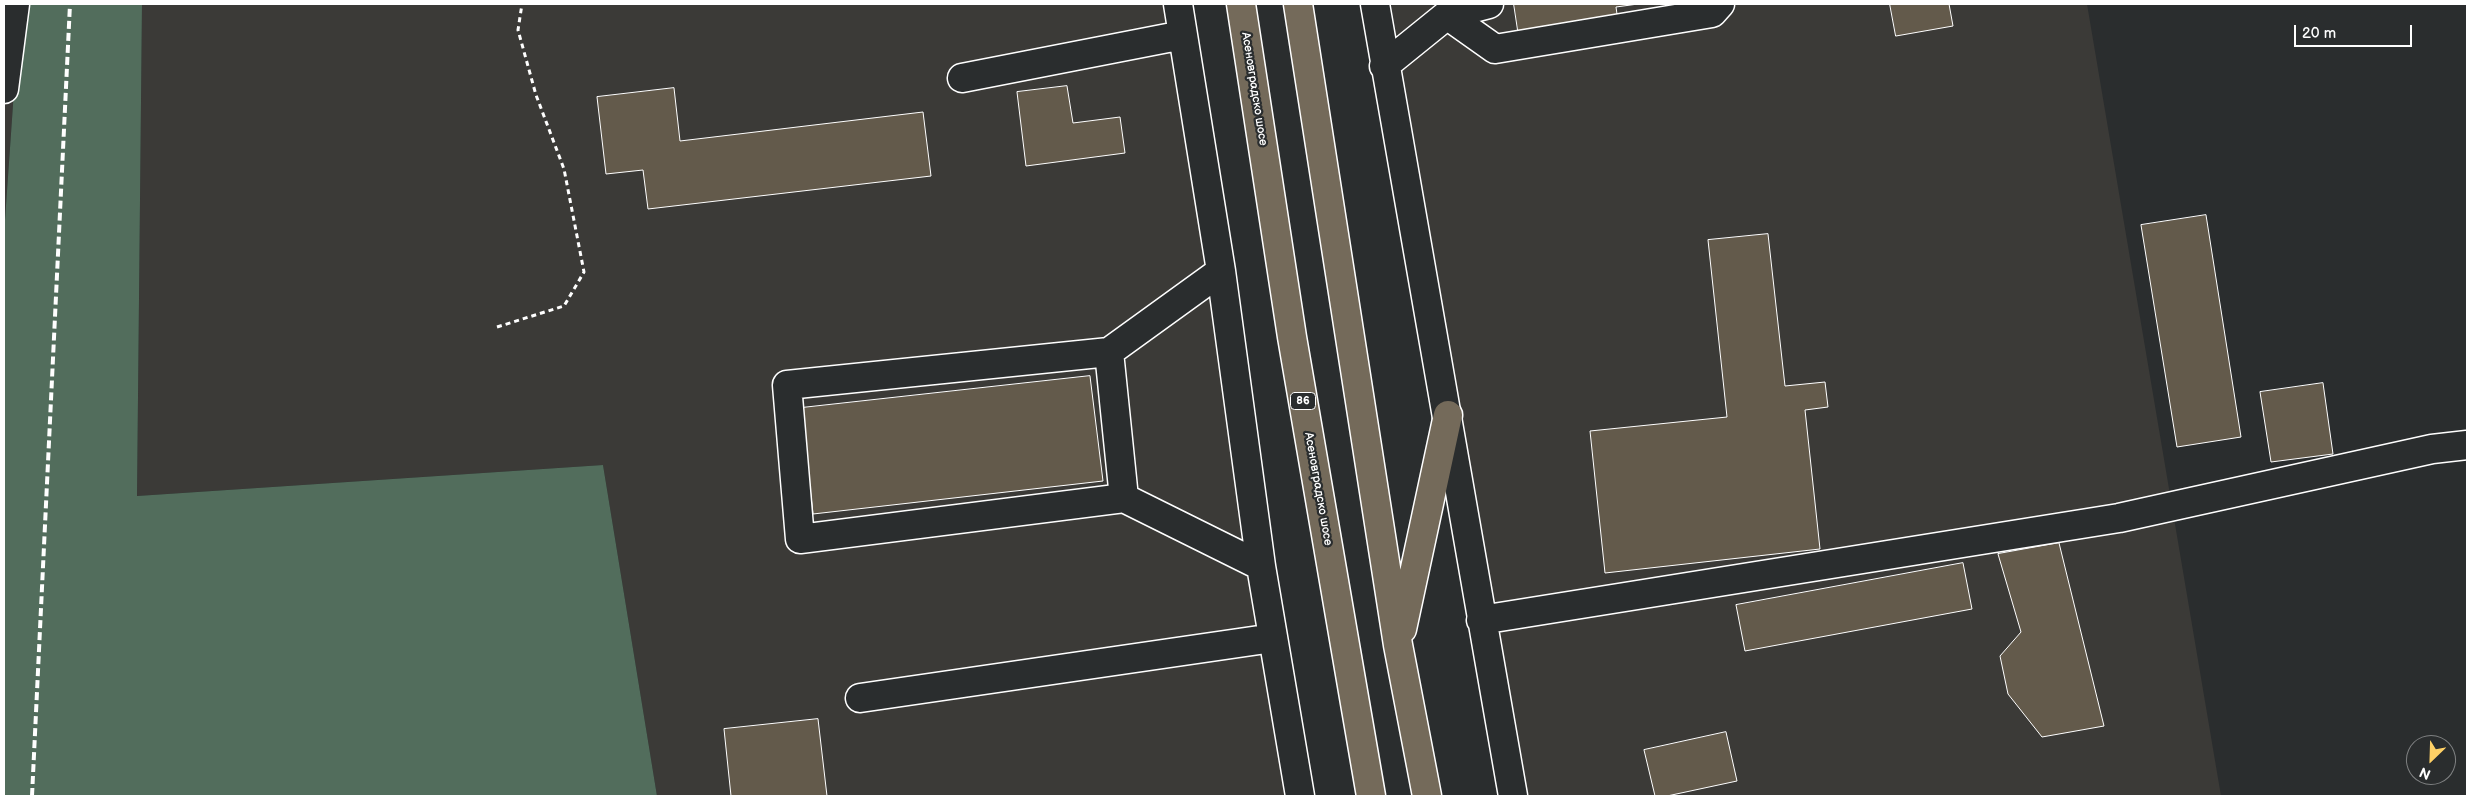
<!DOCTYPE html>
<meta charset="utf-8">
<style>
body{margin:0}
#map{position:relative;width:2471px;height:800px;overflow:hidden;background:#2a2d2e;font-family:"Balsamiq Sans",sans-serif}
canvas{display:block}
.frame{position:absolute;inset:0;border:5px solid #fff;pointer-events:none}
.north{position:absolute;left:2406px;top:735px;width:50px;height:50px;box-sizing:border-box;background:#2a2d2e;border:1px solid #7f8182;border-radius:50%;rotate:204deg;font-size:14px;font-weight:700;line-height:20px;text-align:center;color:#fff}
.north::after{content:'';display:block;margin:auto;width:18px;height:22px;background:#ffd166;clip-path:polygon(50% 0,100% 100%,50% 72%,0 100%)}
.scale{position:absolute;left:2294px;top:25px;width:118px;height:22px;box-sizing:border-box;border:2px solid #fff;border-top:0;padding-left:6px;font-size:15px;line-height:18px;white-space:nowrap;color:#fff;-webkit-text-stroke:4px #2a2d2e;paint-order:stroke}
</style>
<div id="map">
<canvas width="2471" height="800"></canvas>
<div class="frame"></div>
<div class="north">N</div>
<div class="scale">20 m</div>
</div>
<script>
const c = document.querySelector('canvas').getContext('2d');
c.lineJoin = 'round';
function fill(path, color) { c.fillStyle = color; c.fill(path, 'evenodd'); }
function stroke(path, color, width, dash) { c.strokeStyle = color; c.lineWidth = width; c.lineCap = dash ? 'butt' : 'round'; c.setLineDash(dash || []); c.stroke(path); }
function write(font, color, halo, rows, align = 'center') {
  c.font = font + ' "Balsamiq Sans",sans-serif'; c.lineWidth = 4.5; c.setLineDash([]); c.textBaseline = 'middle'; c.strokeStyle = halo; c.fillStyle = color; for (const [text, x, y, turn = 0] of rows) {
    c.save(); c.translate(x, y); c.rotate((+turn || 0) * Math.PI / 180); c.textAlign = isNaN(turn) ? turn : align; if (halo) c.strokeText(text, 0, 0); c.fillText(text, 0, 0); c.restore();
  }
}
const built = new Path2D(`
 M4 4H20L4 234Z
 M142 4H1165L1290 796H657L603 465 137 496Z
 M1391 4H2087L2221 796H1527Z`);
const green = new Path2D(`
 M20 4H142L137 496 603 465 657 796H4V234Z`);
const building = new Path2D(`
 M1514 4H1638L1616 7 1618 21 1519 37Z
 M1890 4H1949L1953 26 1896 36Z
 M1067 86 1073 123 1120 117 1125 153 1026 166 1017 92Z
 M674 88 680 141 923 112 931 176 648 209 643 170 606 174 597 97Z
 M2206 215 2241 437 2177 447 2141 225Z
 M1768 234 1785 386 1825 382 1828 407 1805 410 1820 549 1605 573 1590 431 1727 417 1708 240Z
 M1090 376 1103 481 813 514 801 408Z
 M2323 383 2333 454 2271 462 2260 392Z
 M2059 543 2104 726 2042 737 2008 694 2000 656 2021 632 1998 554Z
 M1963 563 1972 609 1745 651 1736 605Z
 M818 719 827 796H731L724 729Z
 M1726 732 1737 781 1667 796H1655L1644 750Z`);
const path = new Path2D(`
 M497 327 564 306 584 272 564 169 536 95 518 30 522 4`);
const minor = new Path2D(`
 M1178 4 1221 271 1261 566 1300 796
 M1375 4 1513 796
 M1447 15 1495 49 1712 13 1720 4
 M1384 66 1447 15 1489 4
 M962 78 1183 35
 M4 89 15 4
 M1109 352 1124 498 1261 566
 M1124 498 800 539 787 385 1109 352 1221 271
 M1481 620 2119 518 2432 449 2467 445
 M860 698 1273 638`);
const highway = new Path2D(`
 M1241 4 1292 337 1371 796
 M1298 4 1398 645 1427 796
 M1402 629 1448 415`);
const rail = new Path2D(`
 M32 796 70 4`);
const shields = [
 [1303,401,25]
];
const shieldNames = [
 ["86",1303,401]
];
const streetNames = [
 ["Асеновградско шосе",1254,89,81],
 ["Асеновградско шосе",1318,489,80]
];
fill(built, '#3b3a37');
fill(green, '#526d5c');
fill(building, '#635a4b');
stroke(building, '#fff', 1);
stroke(minor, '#fff', 31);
stroke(highway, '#fff', 31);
stroke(path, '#fff', 3, [5, 4]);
stroke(minor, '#2a2d2e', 28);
stroke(highway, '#746a5a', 28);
stroke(rail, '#fff', 4, [8, 4]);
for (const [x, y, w] of shields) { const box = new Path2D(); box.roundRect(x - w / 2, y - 8.5, w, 17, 4); c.fillStyle = '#2a2d2e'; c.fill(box); stroke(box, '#fff', 1); }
write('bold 11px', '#fff', null, shieldNames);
write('12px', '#fff', '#2a2d2e', streetNames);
</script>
